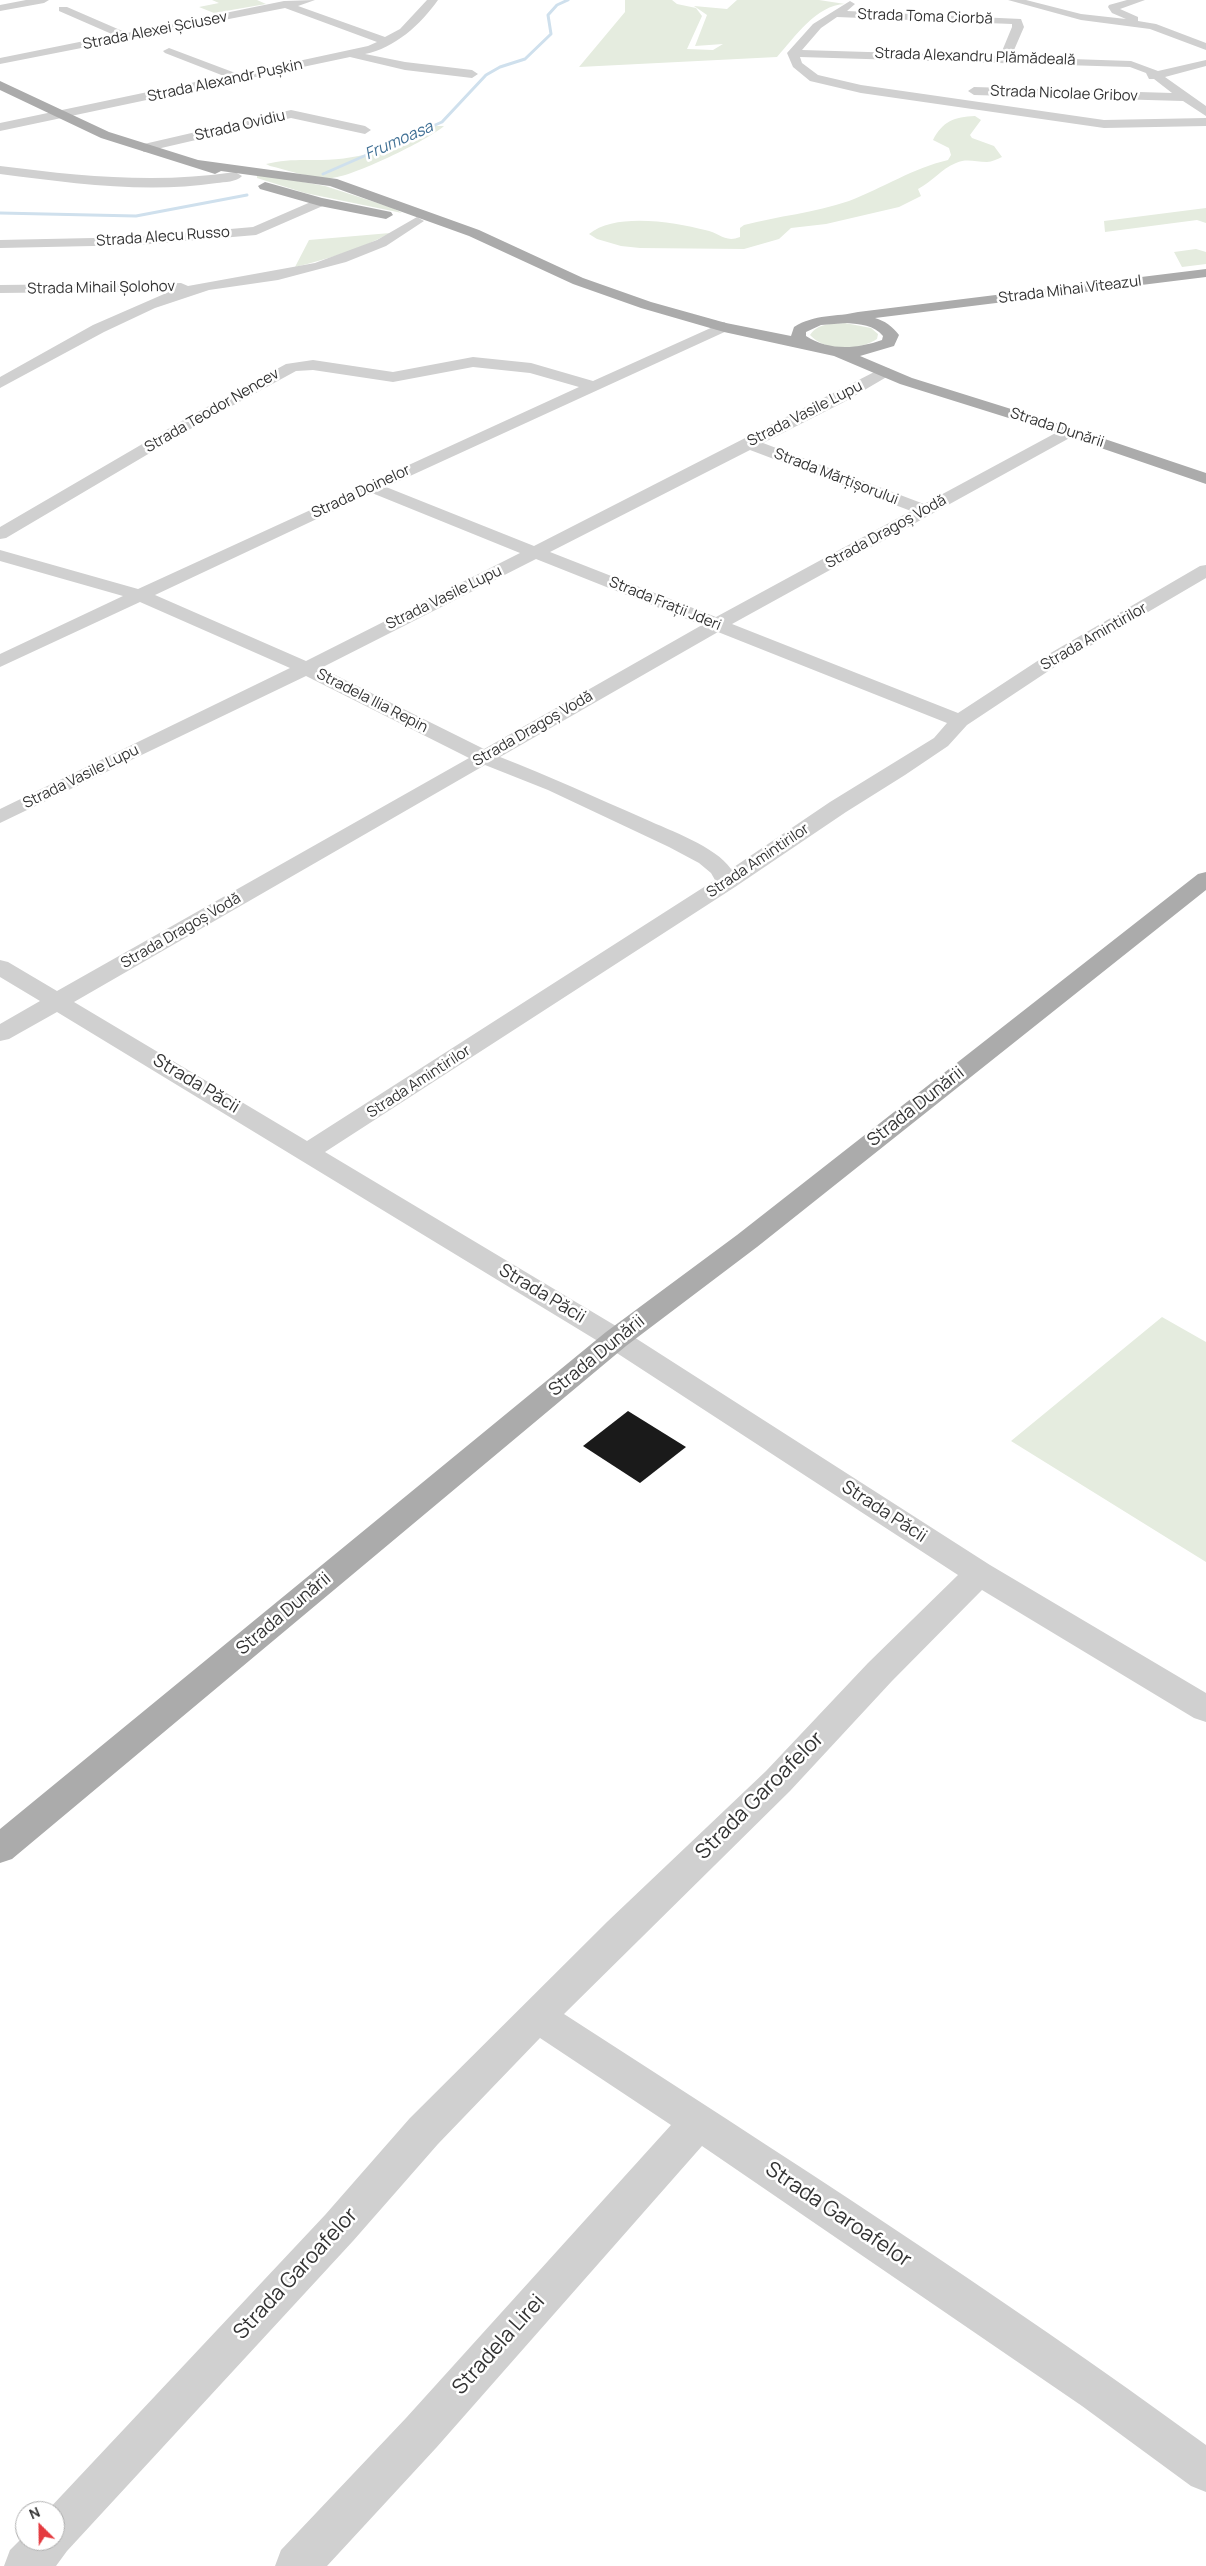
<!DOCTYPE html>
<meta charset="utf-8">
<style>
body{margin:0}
#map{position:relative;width:1206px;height:2566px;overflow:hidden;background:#fff;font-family:Manrope,sans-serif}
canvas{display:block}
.north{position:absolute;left:15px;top:2501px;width:50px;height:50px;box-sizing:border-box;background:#fff;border:1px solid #adadad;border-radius:50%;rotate:337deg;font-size:14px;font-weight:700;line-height:20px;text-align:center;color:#333}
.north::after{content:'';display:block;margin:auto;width:18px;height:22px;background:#e43a3f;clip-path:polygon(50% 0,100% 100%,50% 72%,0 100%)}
</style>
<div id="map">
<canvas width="1206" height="2566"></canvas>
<div class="north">N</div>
</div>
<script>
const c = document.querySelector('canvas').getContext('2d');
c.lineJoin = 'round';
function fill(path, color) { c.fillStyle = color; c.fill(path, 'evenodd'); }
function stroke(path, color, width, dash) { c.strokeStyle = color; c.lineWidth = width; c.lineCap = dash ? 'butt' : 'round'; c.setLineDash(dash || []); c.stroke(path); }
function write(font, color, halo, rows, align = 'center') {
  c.font = font + ' Manrope,sans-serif'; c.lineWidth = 5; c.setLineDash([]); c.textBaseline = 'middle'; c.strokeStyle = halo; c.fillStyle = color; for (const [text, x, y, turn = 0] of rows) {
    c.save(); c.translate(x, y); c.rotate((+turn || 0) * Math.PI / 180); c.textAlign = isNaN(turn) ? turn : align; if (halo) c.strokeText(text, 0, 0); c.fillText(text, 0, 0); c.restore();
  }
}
const green = new Path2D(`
 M212 0H257L266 4 214 13 199 7 219 3Z
 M625 0H672L677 4 696 8 702 16 687 49 713 50 723 44 695 46 707 15 694 6 727 9 737 0H819L845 4C816 5 795 37 777 57L579 67 625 12Z
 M975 116 981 120 970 135 972 138 994 146 1002 157C997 159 992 162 987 162 975 162 967 158 956 163 941 169 932 182 918 189L921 196 899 207 826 224 791 228 779 239 744 249 640 248 621 246 597 239 589 234C615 212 675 222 705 230 720 233 725 243 740 237V228L744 225C778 216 814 213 849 201 883 188 913 168 948 160L951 155 949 148 933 140C943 121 954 117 975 116Z
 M435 126H444C428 140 351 178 330 178 313 179 287 170 270 166L266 164C285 159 302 160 321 160 362 159 400 148 435 126Z
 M257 175H264L325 186 393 208 402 213 305 193 257 178Z
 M1206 208V223L1197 220 1105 232 1104 221Z
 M390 233C361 249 328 259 295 267L309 240Z
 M1196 249 1206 252V264L1182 267 1174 252Z
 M845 323 871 328 878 334 877 339C859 351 825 352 810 335 818 323 831 324 845 323Z
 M1162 1317 1206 1342V1562L1011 1441Z`);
const stream = new Path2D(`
 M323 174 442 122 486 75 500 67 525 59 551 34 548 15 557 5 568 0
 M0 213 136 216 247 195`);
const building = new Path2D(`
 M628 1411 686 1447 640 1483 583 1446Z`);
const minor = new Path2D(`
 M26 0H49L44 3 0 11V5Z
 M315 0 298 6 385 37 400 29 427 0H438C420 25 395 48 365 54L405 62 472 70 478 74 472 78 405 70 350 57 0 131V123L224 76 165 53 163 51 169 48 238 74 368 46 377 42 285 8 0 64V58L114 35 59 11V7H67L127 33 284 1Z
 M1008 0H1026L1081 14 1126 19 1112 13 1108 7 1109 5 1127 0H1145L1120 9 1138 17V21L1156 24 1206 43V50L1150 29 1081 20Z
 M850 1 855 4 847 11 1021 19 1024 27 1011 57 1131 61 1158 71 1206 60V66L1165 77 1206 106V116L1183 101 974 95 968 91 974 87 1172 93 1154 79H1149L1146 73 1130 67 800 57 802 63 818 75 861 85 1104 120 1206 118V126L1104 128 861 93 810 81 793 67 787 53 813 24ZM837 17 1012 24V27L1000 56 802 50 821 28Z
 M291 110 365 126 371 130 365 134 291 118 144 152 138 148 144 144Z
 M0 166C79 176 156 184 235 172L242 176C237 182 224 182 217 183 145 194 72 183 0 174Z
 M320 198 327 202 325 205 256 235 139 245 0 248V240L139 237 253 227Z
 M417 217 424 221 386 246 346 262 278 280 209 290 155 308 104 332 0 388V377L93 325 171 291 0 293V285L181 283 188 286 315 263 377 240Z
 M724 322 732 327 729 330 386 487 534 546 884 367 890 369 892 372 890 375 844 402 763 443 924 504 1063 429H1075L1077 432 1075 435 732 624 958 713 1042 658 1200 566 1206 565V578L1056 666 967 725 948 746 905 775 846 812 735 887 325 1152 626 1332 990 1565 1206 1693V1722L1194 1718 982 1590 892 1681 790 1791 564 2014C781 2154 998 2293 1206 2445V2492L1191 2486 1082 2406 702 2146 436 2448 327 2566H275L281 2550 406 2418 671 2125 540 2038 438 2144 353 2241 67 2551 56 2566H4L10 2550 25 2535V2541H55V2511H47L325 2215 410 2118 608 1921 766 1771 868 1663 958 1575 606 1346 57 1012 9 1039 0 1041V1024L40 1001 0 977V960L8 962 57 991 469 758 306 676 0 823V809L290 668 140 602 0 667V654L123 596 0 561V550L138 589 579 387 530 373 473 367 393 382 313 370 296 371 199 424 6 538 0 539V527L187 418 286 364 313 360 393 372 473 357 531 363 593 381ZM750 450 911 511 716 617 550 552ZM372 493 520 553 306 661 155 595ZM536 559 702 625 484 749 321 668ZM718 632 947 723 934 738 830 802 731 869C715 846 671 831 645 819 597 798 549 776 500 757ZM485 765 548 790 669 847 699 863 711 873 715 880 307 1141 74 1002Z`);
const major = new Path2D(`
 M0 81 109 132 198 160 337 179 479 230 583 278 651 302 726 323 791 336 794 327C814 314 837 317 858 312L1206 269V277L875 318C885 321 892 326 899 335L894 346 860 356 912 378 1075 429 1206 473V484L1063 435 900 384 834 356 724 332 641 308 573 284 469 236 330 186 221 171 215 174 101 138 0 90ZM847 323C860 324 874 325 883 336L882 340C857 349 829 351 806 336V332L821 325Z
 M265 182 322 198 391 212 393 215 386 219 320 206 260 189 258 186Z
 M1206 872V890L757 1247 626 1346 12 1859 0 1863V1829L606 1332 737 1235 1198 874Z`);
const farStreetnames = [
 ["Strada Toma Ciorbă",925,17,2],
 ["Strada Alexei Șciusev",155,31,-11],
 ["Strada Alexandru Plămădeală",975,57,2],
 ["Strada Alexandr Pușkin",225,81,-12],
 ["Strada Nicolae Gribov",1064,94,2],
 ["Strada Ovidiu",240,126,-13],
 ["Strada Alecu Russo",163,237,-4],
 ["Strada Mihail Șolohov",101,288,-1],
 ["Strada Mihai Viteazul",1070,290,-7],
 ["Strada Teodor Nencev",212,411,-30],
 ["Strada Vasile Lupu",805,414,-27],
 ["Strada Dunării",1057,428,18],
 ["Strada Mărțișorului",836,477,21],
 ["Strada Doinelor",361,492,-25],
 ["Strada Dragoș Vodă",886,532,-29],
 ["Strada Vasile Lupu",444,598,-26],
 ["Strada Frații Jderi",665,604,22],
 ["Strada Amintirilor",1094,637,-30],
 ["Stradela Ilia Repin",372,701,27],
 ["Strada Dragoș Vodă",533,729,-30],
 ["Strada Vasile Lupu",81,777,-26],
 ["Strada Amintirilor",758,861,-34],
 ["Strada Dragoș Vodă",181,931,-30],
 ["Strada Amintirilor",419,1082,-33]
];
const farWaternames = [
 ["Frumoasa",399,141,-24]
];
const streetNames = [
 ["Strada Păcii",196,1084,31],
 ["Strada Dunării",916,1107,-38],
 ["Strada Păcii",542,1294,31],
 ["Strada Dunării",597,1356,-39],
 ["Strada Păcii",884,1512,33],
 ["Strada Dunării",284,1614,-40]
];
const nearStreetnames = [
 ["Strada Garoafelor",760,1796,-45],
 ["Strada Garoafelor",838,2215,34],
 ["Strada Garoafelor",296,2274,-47],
 ["Stradela Lirei",499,2345,-48]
];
fill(green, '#e5ecdf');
stroke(stream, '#cfe0ed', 3);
fill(building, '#1a1a1a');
fill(minor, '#d0d0d0');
fill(major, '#ababab');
write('15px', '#333', '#fff', farStreetnames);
write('italic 16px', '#407095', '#fff', farWaternames);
write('18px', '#333', '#fff', streetNames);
write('21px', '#333', '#fff', nearStreetnames);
</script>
